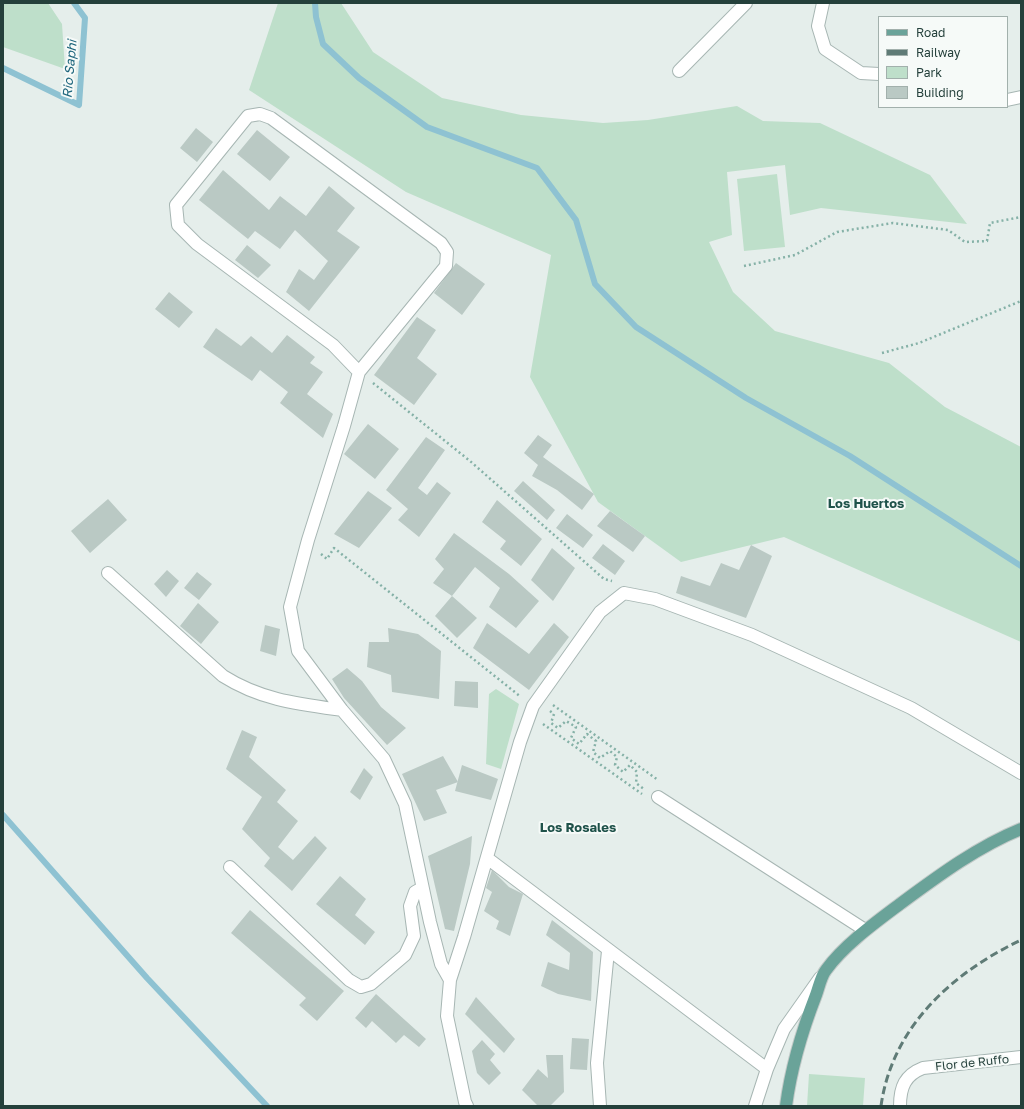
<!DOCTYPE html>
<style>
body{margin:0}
#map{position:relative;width:1024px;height:1109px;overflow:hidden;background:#e5eeeb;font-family:"Golos Text",sans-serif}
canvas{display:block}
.frame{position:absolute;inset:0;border:4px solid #24403b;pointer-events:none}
.legend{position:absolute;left:878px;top:16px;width:130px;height:92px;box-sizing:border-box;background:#f6faf8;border:1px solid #a2b0ac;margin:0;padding:5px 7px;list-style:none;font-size:12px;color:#24403b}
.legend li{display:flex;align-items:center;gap:8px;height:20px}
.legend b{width:20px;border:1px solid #a2b0ac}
</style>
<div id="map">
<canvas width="1024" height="1109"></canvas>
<div class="frame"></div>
<ul class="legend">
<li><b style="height:5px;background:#6aa399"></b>Road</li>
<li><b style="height:5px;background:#5f7b76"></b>Railway</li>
<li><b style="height:11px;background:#bedfca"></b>Park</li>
<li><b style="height:11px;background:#bac9c4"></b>Building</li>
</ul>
</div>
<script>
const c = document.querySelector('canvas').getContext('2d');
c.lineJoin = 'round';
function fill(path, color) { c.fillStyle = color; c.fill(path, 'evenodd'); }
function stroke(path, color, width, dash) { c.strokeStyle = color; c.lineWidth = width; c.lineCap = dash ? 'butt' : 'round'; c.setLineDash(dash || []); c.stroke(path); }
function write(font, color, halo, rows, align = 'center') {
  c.font = font + ' "Golos Text",sans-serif'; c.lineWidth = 4; c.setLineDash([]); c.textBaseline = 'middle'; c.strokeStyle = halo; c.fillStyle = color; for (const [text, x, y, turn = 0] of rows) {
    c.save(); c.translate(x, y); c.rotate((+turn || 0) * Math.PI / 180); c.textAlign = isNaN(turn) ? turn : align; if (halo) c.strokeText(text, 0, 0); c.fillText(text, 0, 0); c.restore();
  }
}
const green = new Path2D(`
 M3 3H48L62 24 65 69 3 47Z
 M278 3H341L373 52 442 98 521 115 603 123 648 120 737 106 763 121 820 123 930 175 967 224 821 208 790 215 785 165 727 172 732 235 709 242 733 292 775 331 889 363 945 407 1021 447V642L784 537 681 562 598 502 530 377 551 255 406 192 249 90Z
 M777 174 785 247 744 251 737 179Z
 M496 689 519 704 501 769 486 764 489 694Z
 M809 1074 865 1078 863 1106H807Z`);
const stream = new Path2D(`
 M315 3 316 17 323 44 359 78 427 127 537 168 576 220 595 284 636 327 746 398 850 456 1021 566
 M3 68 79 105 85 18 74 3
 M3 815 147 978 267 1106`);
const building = new Path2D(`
 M196 128 213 142 197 162 180 148Z
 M257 130 290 157 270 181 237 154Z
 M223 170 269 210 280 196 306 216 329 186 355 208 337 231 360 247 309 311 286 292 299 269 314 280 328 261 295 230 280 249 255 231 248 239 199 200Z
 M247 245 271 265 258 278 235 260Z
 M456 263 485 284 462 315 434 293Z
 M169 292 193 312 179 328 155 309Z
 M417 317 436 330 417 358 437 374 414 405 374 375Z
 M216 328 241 346 251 336 272 353 287 335 315 357 310 363 323 372 307 394 333 414 323 438 280 403 288 392 260 370 252 381 203 347Z
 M368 424 399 449 375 479 344 454Z
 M538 435 552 445 543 457 594 494 582 510 557 490 532 476 538 465 524 453Z
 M426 437 445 450 418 488 427 495 437 482 451 493 419 537 398 520 408 509 386 490Z
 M523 481 555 510 547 520 514 491Z
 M368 491 392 508 359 548 334 534Z
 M108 499 127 520 90 553 71 531Z
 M497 500 542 539 521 566 500 549 506 541 482 522Z
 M610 511 645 536 633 552 597 526Z
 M567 514 593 535 583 548 556 528Z
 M454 533 509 574 539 601 516 628 489 607 500 588 475 567 452 596 477 618 457 638 435 616 452 596 433 583 444 569 435 559Z
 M603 544 625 561 615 575 592 558Z
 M751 545 772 556 746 618 676 593 681 576 710 586 721 563 739 570Z
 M552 548 575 568 553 601 531 580Z
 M167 570 179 581 166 597 154 584Z
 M197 572 212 584 199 600 184 588Z
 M198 603 219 622 201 644 180 626Z
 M487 623 529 654 554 623 569 637 529 690 473 648Z
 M265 625 280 629 276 656 260 651Z
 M388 628 418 634 441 651 439 699 392 692 391 675 367 667 369 642H389Z
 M347 668 362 681 381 707 406 728 387 745 344 698 332 679Z
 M455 681 478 682V708L454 706Z
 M242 730 257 737 249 757 286 790 277 802 298 821 278 847 293 860 315 836 327 848 292 891 264 866 270 858 242 829 262 797 226 769Z
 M443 756 458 782 436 790 447 813 424 821 402 774Z
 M462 765 498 779 491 800 455 791Z
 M364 768 373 777 360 800 350 792Z
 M472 836 470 864 454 931 445 929 428 856Z
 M492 870 509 887 523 894 510 936 496 929 499 921 484 911 492 892 486 888Z
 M340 876 366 899 355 915 375 932 365 945 316 904Z
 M250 910 344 991 317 1021 299 1005 306 998 231 933Z
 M552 920 593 952 591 1001 558 994 541 986 548 962 569 970 570 953 546 935Z
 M376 994 426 1039 419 1047 404 1035 396 1043 372 1021 366 1028 355 1018Z
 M476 997 515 1039 504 1053 465 1014Z
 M572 1038 589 1039 587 1070 570 1069Z
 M482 1040 495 1054 490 1060 501 1073 489 1085 477 1073 472 1051Z
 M546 1055H563L564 1092 550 1106H538L522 1090 538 1069 548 1078Z`);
const path = new Path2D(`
 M744 266 795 255 837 232 893 223 948 230 965 242 987 241 990 223 1021 217
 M882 353 919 343 1021 301
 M373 383 470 461 604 579 612 581
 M321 554 327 559 334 548 521 697
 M553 705 658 780
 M550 711 554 714 551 723 558 728 566 721 576 727 571 738 579 744 587 734 596 741 593 752 600 758 610 751 617 757 615 765 623 772 630 765 637 772 636 783 644 789
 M543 724 642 794`);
const minor = new Path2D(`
 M823 3 818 26 825 49 861 73 879 74
 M679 71 746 3
 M1007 100 1021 97
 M359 372 446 266 447 252 441 243 271 118 260 114 248 116 176 205 178 225 197 244 333 345 359 372 344 426 308 540 290 607 298 651 342 710 384 759 405 804 430 922 441 964 450 980
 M108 573 223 676C261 700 298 704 342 710
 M658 797 865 930
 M487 858 767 1069
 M230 867 349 980 361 987 371 984 405 955 414 936 410 906 415 892 422 888
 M467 1106 465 1102 447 1016 450 980 464 937 520 742 533 706 600 612 624 593 655 599 752 635 911 708 1021 773
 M600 1106 597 1063 608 951
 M755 1106 767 1069 784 1029 820 978
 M900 1106C900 1087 905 1075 923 1068L1021 1057`);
const major = new Path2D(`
 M786 1106C791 1068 802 1031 816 995 819 987 821 976 826 970 844 945 876 922 900 904 938 876 977 847 1021 829`);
const rail = new Path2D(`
 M881 1106C892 1027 952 973 1021 940`);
const streetNames = [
 ["Flor de Ruffo",972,1063,-6]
];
const waterNames = [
 ["Rio Saphi",70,69,-85]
];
const neighbourhoodNames = [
 ["Los Huertos",866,504],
 ["Los Rosales",578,828]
];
fill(green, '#bedfca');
stroke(stream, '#8ec2d2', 6);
fill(building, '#bac9c4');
stroke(minor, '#a7b6b3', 14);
stroke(major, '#c2cac8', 14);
stroke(path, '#85b1a7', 2.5, [2, 3]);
stroke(minor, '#fff', 12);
stroke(major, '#6aa399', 12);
stroke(rail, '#5f7b76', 3, [8, 4]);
write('12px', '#24403b', '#f6faf8', streetNames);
write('italic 13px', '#1d657c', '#f6faf8', waterNames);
write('bold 13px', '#1f524a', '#f6faf8', neighbourhoodNames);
</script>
